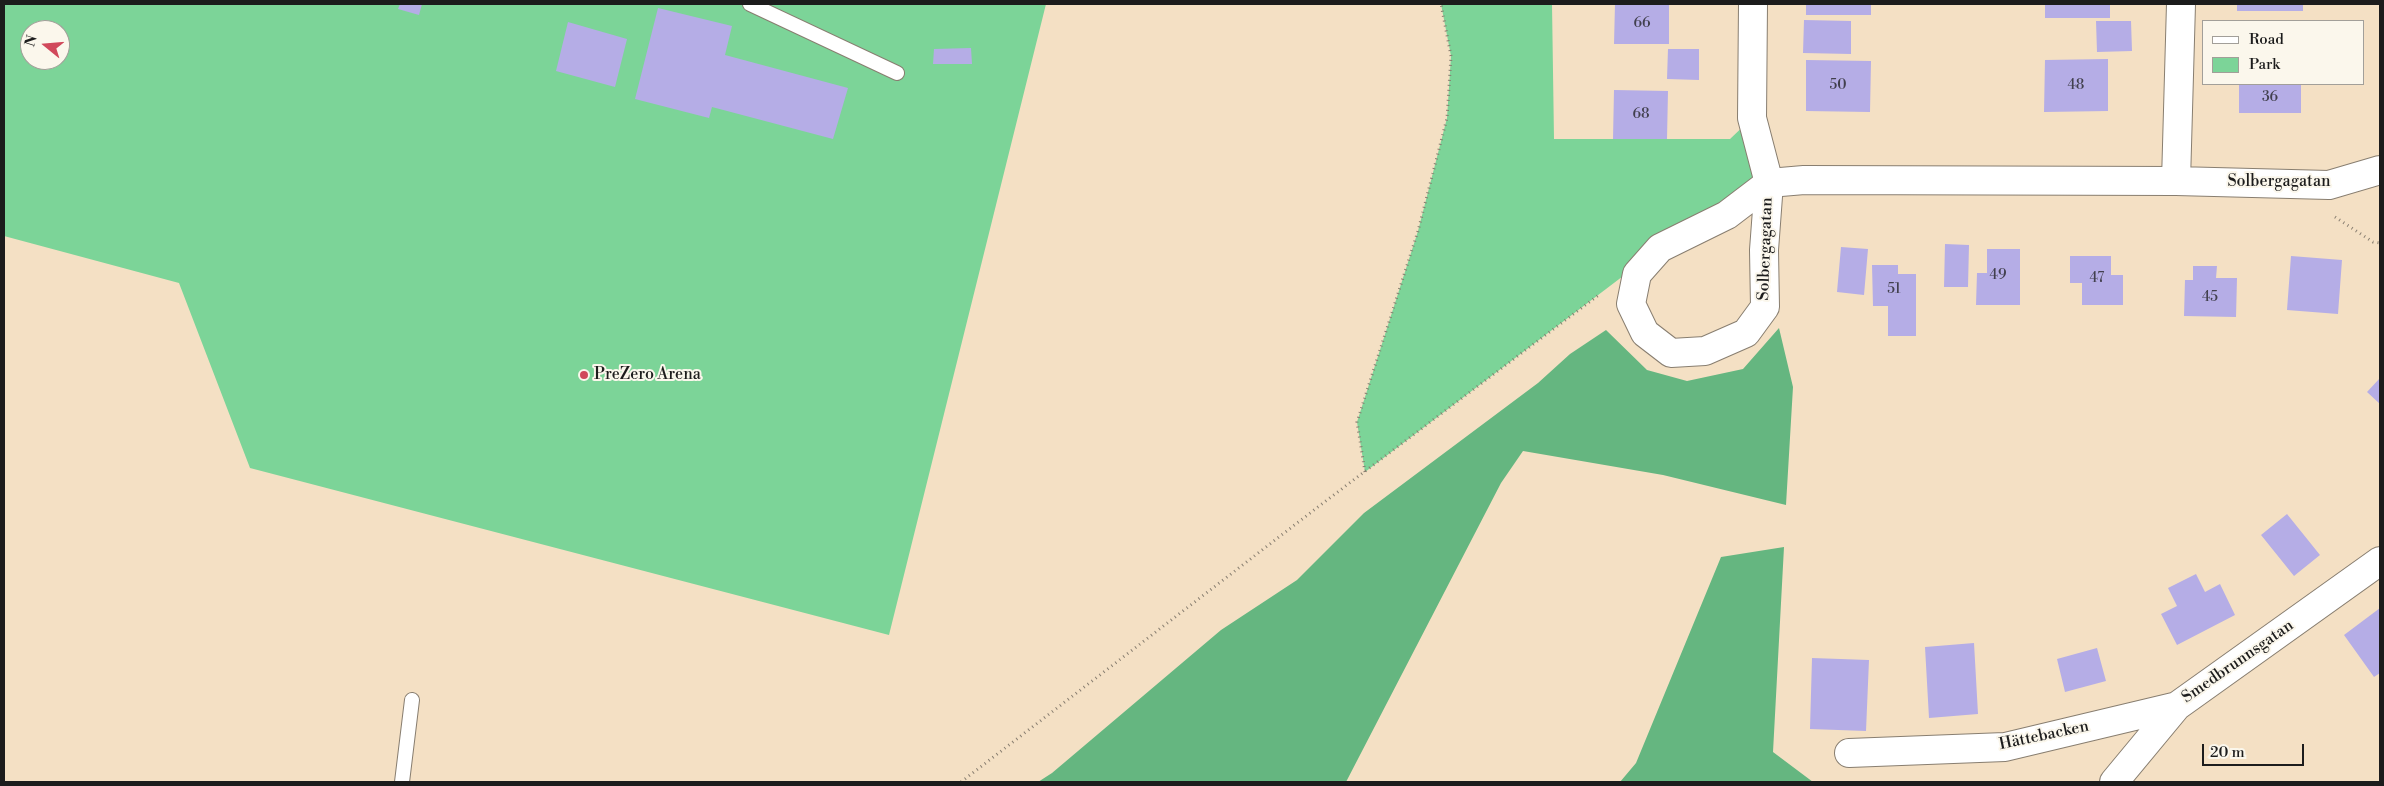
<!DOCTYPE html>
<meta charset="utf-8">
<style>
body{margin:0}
#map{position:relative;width:2384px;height:786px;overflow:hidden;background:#f4e0c4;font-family:"Libre Bodoni",serif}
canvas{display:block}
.frame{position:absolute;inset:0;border:5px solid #1c1c1c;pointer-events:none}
.legend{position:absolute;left:2202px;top:20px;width:162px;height:65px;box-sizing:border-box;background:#fbf7ec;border:1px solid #a29f99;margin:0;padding:6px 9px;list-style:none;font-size:15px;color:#1c1c1c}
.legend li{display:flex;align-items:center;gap:10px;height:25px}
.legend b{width:25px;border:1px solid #a29f99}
.north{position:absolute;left:20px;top:20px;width:50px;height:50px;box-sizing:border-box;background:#fbf7ec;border:1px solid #a29f99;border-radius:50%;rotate:287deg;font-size:14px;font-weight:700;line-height:20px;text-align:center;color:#1c1c1c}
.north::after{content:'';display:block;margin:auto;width:18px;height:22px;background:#d1495b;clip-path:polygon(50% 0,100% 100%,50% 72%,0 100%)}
.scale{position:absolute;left:2202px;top:744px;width:102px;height:22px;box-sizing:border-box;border:2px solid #1c1c1c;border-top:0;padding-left:6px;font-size:15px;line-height:18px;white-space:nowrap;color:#1c1c1c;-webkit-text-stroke:4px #fbf7ec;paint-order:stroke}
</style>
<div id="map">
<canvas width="2384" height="786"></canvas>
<div class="frame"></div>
<ul class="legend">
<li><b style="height:6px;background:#fff"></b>Road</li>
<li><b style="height:14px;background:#7cd498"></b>Park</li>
</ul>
<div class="north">N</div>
<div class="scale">20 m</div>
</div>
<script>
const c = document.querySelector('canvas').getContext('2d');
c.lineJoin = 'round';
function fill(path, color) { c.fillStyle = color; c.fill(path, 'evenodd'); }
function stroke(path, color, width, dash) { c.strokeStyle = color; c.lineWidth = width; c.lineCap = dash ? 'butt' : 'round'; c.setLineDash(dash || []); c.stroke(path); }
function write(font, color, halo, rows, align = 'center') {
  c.font = font + ' "Libre Bodoni",serif'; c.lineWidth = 4; c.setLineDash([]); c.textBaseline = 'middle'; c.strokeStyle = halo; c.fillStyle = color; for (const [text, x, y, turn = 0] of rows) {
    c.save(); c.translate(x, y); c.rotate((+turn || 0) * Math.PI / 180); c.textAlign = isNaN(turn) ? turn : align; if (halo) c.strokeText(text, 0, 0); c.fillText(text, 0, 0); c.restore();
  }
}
const green = new Path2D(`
 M4 4H1046L889 635 250 468 179 283 4 236ZM30 30H60V60H30Z
 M1441 4H1552L1554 139H1730L1752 118 1769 183 1660 248 1365 472 1357 422 1418 231 1447 118 1451 56Z`);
const forest = new Path2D(`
 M1779 328 1793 387 1786 505 1663 475 1523 451 1501 483 1346 782H1038L1052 773 1221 630 1297 580 1364 513 1538 383 1570 354 1606 330 1647 370 1687 381 1743 369Z
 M1784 547 1773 752 1813 782H1620L1636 763 1721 557Z`);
const building = new Path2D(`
 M400 4H422L419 15 398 9Z
 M1615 4H1669V44H1614Z
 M1806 4H1871V15H1806Z
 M2045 4H2110V18H2045Z
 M2237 4H2303V11H2237Z
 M658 8 732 26 725 55 848 88 833 139 712 107 709 118 635 99Z
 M1804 20 1851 21V54L1803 53Z
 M2096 21H2131L2132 51 2097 52Z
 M568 22 627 39 615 87 556 71Z
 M971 48 972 64H933L934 49Z
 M1668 49H1699V80L1667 79Z
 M2108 59V111L2044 112 2045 60Z
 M1806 60 1871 61 1870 112 1806 111Z
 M2239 84H2301V113H2239Z
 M1614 90 1668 91 1667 139H1613Z
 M1945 244 1969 245 1968 287H1944Z
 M1841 247 1868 249 1864 295 1837 292Z
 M1987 249H2020V305H1976L1977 273H1987Z
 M2070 256H2111V275H2123V305H2082V283H2070Z
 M2291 256 2342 260 2338 314 2287 310Z
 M1872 265H1898V274H1916V336H1888V306H1873Z
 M2193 266H2217L2216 278H2237L2236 317 2184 316 2185 280H2193Z
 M2380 378V404L2367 392Z
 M2287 514 2320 555 2294 576 2261 535Z
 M2196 574 2205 592 2220 584 2235 615 2177 645 2161 614 2177 606 2168 588Z
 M2380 608V673L2374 677 2344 635Z
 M1974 643 1978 714 1929 718 1925 647Z
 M2097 648 2106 681 2065 692 2057 659Z
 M1812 658 1869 660 1866 731 1810 729Z`);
const path = new Path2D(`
 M2335 217 2373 242 2380 243
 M1365 472 1357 422 1418 231 1447 118 1451 56 1441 4
 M961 782 1327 500 1600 294`);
const service = new Path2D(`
 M750 4 897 73
 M402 782 412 700`);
const minor = new Path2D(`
 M1753 4 1752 118 1769 183 1764 250 1765 307 1746 333 1705 351 1671 353 1645 333 1631 304 1637 274 1660 248 1727 215 1769 183 1804 180 2176 181 2329 185 2380 170
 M2176 181 2181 4
 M1849 753 2005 747 2177 706
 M2114 782 2177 706 2380 561`);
const markers = [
 [584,375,5,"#d1495b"]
];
const numberNames = [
 ["66",1642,24],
 ["50",1838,86],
 ["48",2076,86],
 ["36",2270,98],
 ["68",1641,115],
 ["49",1998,276],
 ["47",2097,279],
 ["51",1894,290],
 ["45",2210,298]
];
const streetNames = [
 ["Solbergagatan",2279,182],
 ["Solbergagatan",1766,249,-88],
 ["Smedbrunnsgatan",2238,662,-35],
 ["Hättebacken",2044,736,-12]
];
const poiNames = [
 ["PreZero Arena",594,375]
];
fill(green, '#7cd498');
fill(forest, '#65b680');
fill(building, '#b5ade6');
stroke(service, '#887e70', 16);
stroke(minor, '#887e70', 30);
stroke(path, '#887e70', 3, [1, 4]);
stroke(service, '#fff', 14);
stroke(minor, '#fff', 28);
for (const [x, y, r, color] of markers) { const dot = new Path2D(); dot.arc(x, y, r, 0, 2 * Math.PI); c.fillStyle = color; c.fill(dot); stroke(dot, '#fbf7ec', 2); }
write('14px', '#42404e', null, numberNames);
write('16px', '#1c1c1c', '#fbf7ec', streetNames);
write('16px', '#1c1c1c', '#fbf7ec', poiNames, 'left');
</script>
